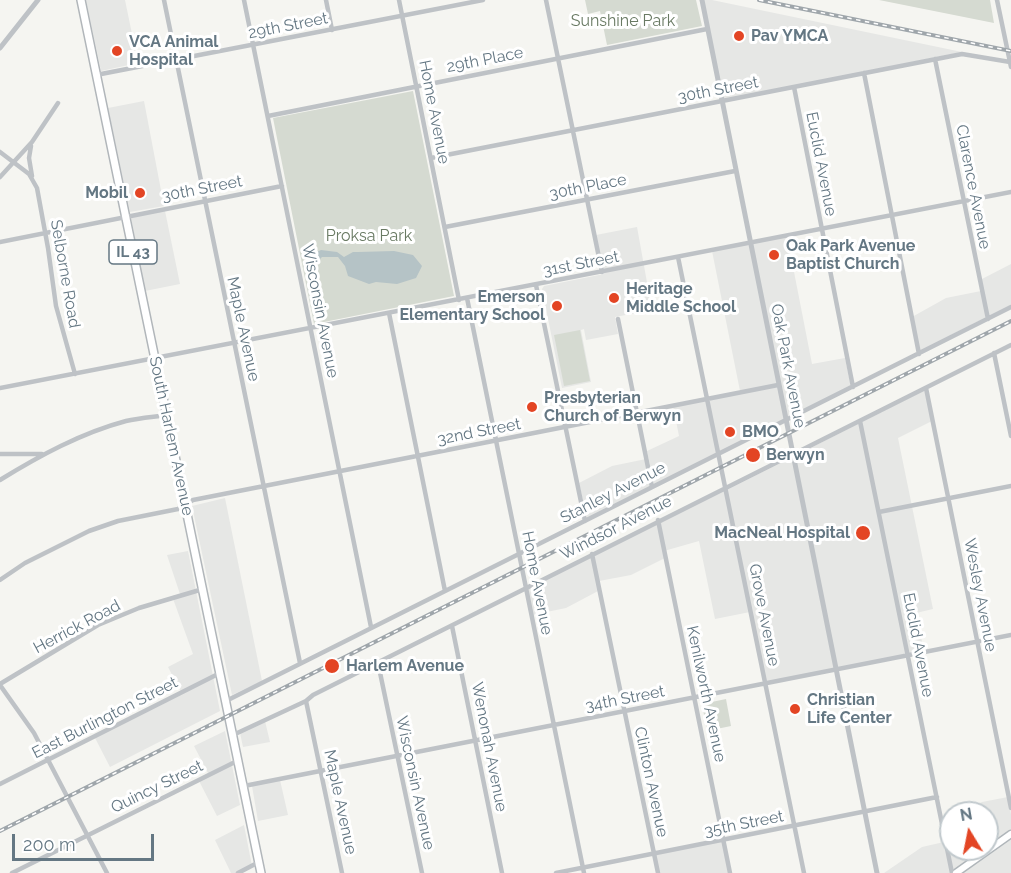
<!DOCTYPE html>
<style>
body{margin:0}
#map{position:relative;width:1011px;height:873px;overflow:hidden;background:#f5f5f1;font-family:Raleway,sans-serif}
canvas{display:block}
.north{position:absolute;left:939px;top:801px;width:60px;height:60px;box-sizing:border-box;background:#fff;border:2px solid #c1c9cd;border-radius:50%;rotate:350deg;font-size:16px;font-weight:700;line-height:24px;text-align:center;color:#647783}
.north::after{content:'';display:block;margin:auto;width:21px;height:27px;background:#e34524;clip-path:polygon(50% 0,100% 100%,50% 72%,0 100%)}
.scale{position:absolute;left:12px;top:834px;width:142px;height:27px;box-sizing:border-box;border:3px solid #647783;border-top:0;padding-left:8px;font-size:18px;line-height:21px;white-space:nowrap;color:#647783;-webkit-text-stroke:4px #fff;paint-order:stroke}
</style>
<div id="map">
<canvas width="1011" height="873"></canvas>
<div class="north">N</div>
<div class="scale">200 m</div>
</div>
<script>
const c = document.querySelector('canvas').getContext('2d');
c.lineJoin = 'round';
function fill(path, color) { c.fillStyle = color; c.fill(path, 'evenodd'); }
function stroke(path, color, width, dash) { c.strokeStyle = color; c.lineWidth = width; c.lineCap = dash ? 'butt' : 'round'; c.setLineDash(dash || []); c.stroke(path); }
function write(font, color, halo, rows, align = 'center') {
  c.font = font + ' Raleway,sans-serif'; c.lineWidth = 6; c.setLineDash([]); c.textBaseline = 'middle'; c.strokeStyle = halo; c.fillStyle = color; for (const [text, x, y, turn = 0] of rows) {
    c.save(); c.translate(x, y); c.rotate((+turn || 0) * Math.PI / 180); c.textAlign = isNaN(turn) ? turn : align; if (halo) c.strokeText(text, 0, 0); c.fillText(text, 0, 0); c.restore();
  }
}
const built = new Path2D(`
 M86 0H125L138 63 101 71Z
 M703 0H712L962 52 722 100Z
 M144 101 164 206 130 212 108 108Z
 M165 211 180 284 145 291 131 217Z
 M637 227 652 310 615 317 618 334 586 340 584 329 581 330 591 382 562 388 542 289 544 286 604 274 596 235Z
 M787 236 812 364 845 358 851 387 719 453 708 399 740 391 712 251Z
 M1011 264V305L988 317 980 280Z
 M981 291 986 317 919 352 912 317 946 298Z
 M925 390 932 421 898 438 933 609 916 613 924 651 766 682 727 490Z
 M707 400 718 454 654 485 647 451 679 436 673 406Z
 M646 459 651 486 587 518 579 483 612 466Z
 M725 490 750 612 715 619 699 541 664 551 665 558 631 575 599 581 600 590 566 608 532 615 527 589Z
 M225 498 262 681 232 695 192 506Z
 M188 551 220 711 110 767 94 736 181 692 168 667 193 654 172 596 180 594 167 555Z
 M265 721 270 742 243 747 240 733Z
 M225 731 240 805 217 816 198 779 208 773 194 746Z
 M280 780 288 815 258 821 252 786Z
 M1008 797 1011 814V833L954 873H884L922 847 944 842 941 830 951 823V849H987V813H966L982 802Z
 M244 825 252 866 239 873H231L215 840Z
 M1011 836V873H958Z
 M722 841 729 873H659L655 854Z`);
const green = new Path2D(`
 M585 0H696L702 26 607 45 600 11 588 14Z
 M879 0H990L994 23Z
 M413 91 454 296 314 324 273 118Z
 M580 330 590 381 564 386 554 335Z
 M726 699 731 726 707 731 702 704Z`);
const water = new Path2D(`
 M321 250 337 252 344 257 353 252H358L394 251 413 255 422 266 416 278 397 284 376 282 369 284 348 276 345 266 338 257H322L316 263 309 261 313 254Z`);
const minor = new Path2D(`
 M164 0 300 663
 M244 0 371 627
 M326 0 332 30
 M399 0 459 300
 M546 0 602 272
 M997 0 1011 67
 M935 59 988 319
 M864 73 919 354
 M96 75 483 0
 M794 87 853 387
 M268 116 707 29
 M31 146 29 158 32 176
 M0 152 29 174 37 188 48 248 56 306 75 374
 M431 158 962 54 1010 62
 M0 177 32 142 58 103
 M445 227 735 171
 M0 242 282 186
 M678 257 804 873
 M536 285 585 521
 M467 298 584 873
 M389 313 445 591
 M618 319 652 487
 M994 353 1011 436
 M0 388 1011 192
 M926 388 1011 808
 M860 421 952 873
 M0 454H42
 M0 480C39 456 81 433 126 421 139 418 153 417 167 415
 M879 512 1011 486
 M658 520 730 873
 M592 554 658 873
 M0 580 25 563 89 531 118 521 178 509 193 500 778 385
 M452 626 502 873
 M378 663 422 873
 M0 684 98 625 139 608 203 589
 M0 685 34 733 107 873
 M226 701 1011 307
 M306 701 342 873
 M233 735 306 701 313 695 1011 345
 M0 784 220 673
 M244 786 1011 635
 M12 873 239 760
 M238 873 259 862
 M556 873 937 797`);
const tertiary = new Path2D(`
 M702 0 877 873
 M0 48 38 0`);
const secondary = new Path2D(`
 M956 873 1011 834`);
const primary = new Path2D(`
 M81 0 261 873`);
const rail = new Path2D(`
 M759 0 1011 51
 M0 831 1011 321`);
const markers = [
 [739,36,6,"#e34524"],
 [117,51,6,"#e34524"],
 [140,193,6,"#e34524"],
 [774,255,6,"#e34524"],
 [614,298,6,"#e34524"],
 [557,306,6,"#e34524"],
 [532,407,6,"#e34524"],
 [730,432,6,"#e34524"],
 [753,455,8,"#e34524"],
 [863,533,8,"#e34524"],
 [332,666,8,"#e34524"],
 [795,709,6,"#e34524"]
];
const shields = [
 [133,252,48]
];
const shieldNames = [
 ["IL 43",133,252]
];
const parkNames = [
 ["Sunshine Park",623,21],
 ["Proksa Park",369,236]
];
const streetNames = [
 ["29th Street",288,26,-11],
 ["29th Place",485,60,-11],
 ["30th Street",718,90,-11],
 ["Home Avenue",434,112,79],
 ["Euclid Avenue",821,164,79],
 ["30th Place",588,187,-11],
 ["Clarence Avenue",973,187,79],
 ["30th Street",202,189,-11],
 ["31st Street",581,264,-11],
 ["Selborne Road",65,274,80],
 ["Wisconsin Avenue",320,311,79],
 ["Maple Avenue",243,329,78],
 ["Oak Park Avenue",788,366,79],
 ["32nd Street",479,432,-11],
 ["South Harlem Avenue",171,436,78],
 ["Stanley Avenue",613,493,-27],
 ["Windsor Avenue",616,528,-27],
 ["Home Avenue",537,583,79],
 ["Wesley Avenue",980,595,79],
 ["Grove Avenue",764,615,79],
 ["Herrick Road",77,627,-28],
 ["Euclid Avenue",918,645,79],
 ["Kenilworth Avenue",706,694,78],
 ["34th Street",625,699,-11],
 ["East Burlington Street",105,718,-27],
 ["Wenonah Avenue",489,747,79],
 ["Clinton Avenue",651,782,78],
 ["Wisconsin Avenue",415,783,78],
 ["Quincy Street",157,787,-26],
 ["Maple Avenue",340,802,78],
 ["35th Street",744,824,-11]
];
const poiNames = [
 ["Pav YMCA",751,36],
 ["VCA Animal",129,42],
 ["Hospital",129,60],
 ["Mobil",128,193,"right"],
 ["Oak Park Avenue",786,246],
 ["Baptist Church",786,264],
 ["Heritage",626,289],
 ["Middle School",626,307],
 ["Emerson",545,297,"right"],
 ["Elementary School",545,315,"right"],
 ["Presbyterian",544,398],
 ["Church of Berwyn",544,416],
 ["BMO",742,432],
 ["Berwyn",766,455],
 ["MacNeal Hospital",850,533,"right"],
 ["Harlem Avenue",346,666],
 ["Christian",807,700],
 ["Life Center",807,718]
];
fill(built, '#e6e7e5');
fill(green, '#d5dad1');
fill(water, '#b5c3c6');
stroke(secondary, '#b0b6ba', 9);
stroke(primary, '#b1b6ba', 10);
stroke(minor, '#bec2c6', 4.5);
stroke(tertiary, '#bec2c6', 5);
stroke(secondary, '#fff', 6);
stroke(primary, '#fff', 7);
stroke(rail, '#9fa6ab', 4);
stroke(rail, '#fff', 1.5, [4.5]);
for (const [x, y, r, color] of markers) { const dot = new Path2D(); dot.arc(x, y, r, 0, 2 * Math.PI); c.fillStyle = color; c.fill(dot); stroke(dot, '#fff', 2); }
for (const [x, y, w] of shields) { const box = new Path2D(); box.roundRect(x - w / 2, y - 12, w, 24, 4.5); c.fillStyle = '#fff'; c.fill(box); stroke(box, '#647783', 1.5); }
write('bold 15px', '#647783', null, shieldNames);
write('16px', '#697a63', '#fff', parkNames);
write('16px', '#647783', '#fff', streetNames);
write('bold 16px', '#647783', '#fff', poiNames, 'left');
</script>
